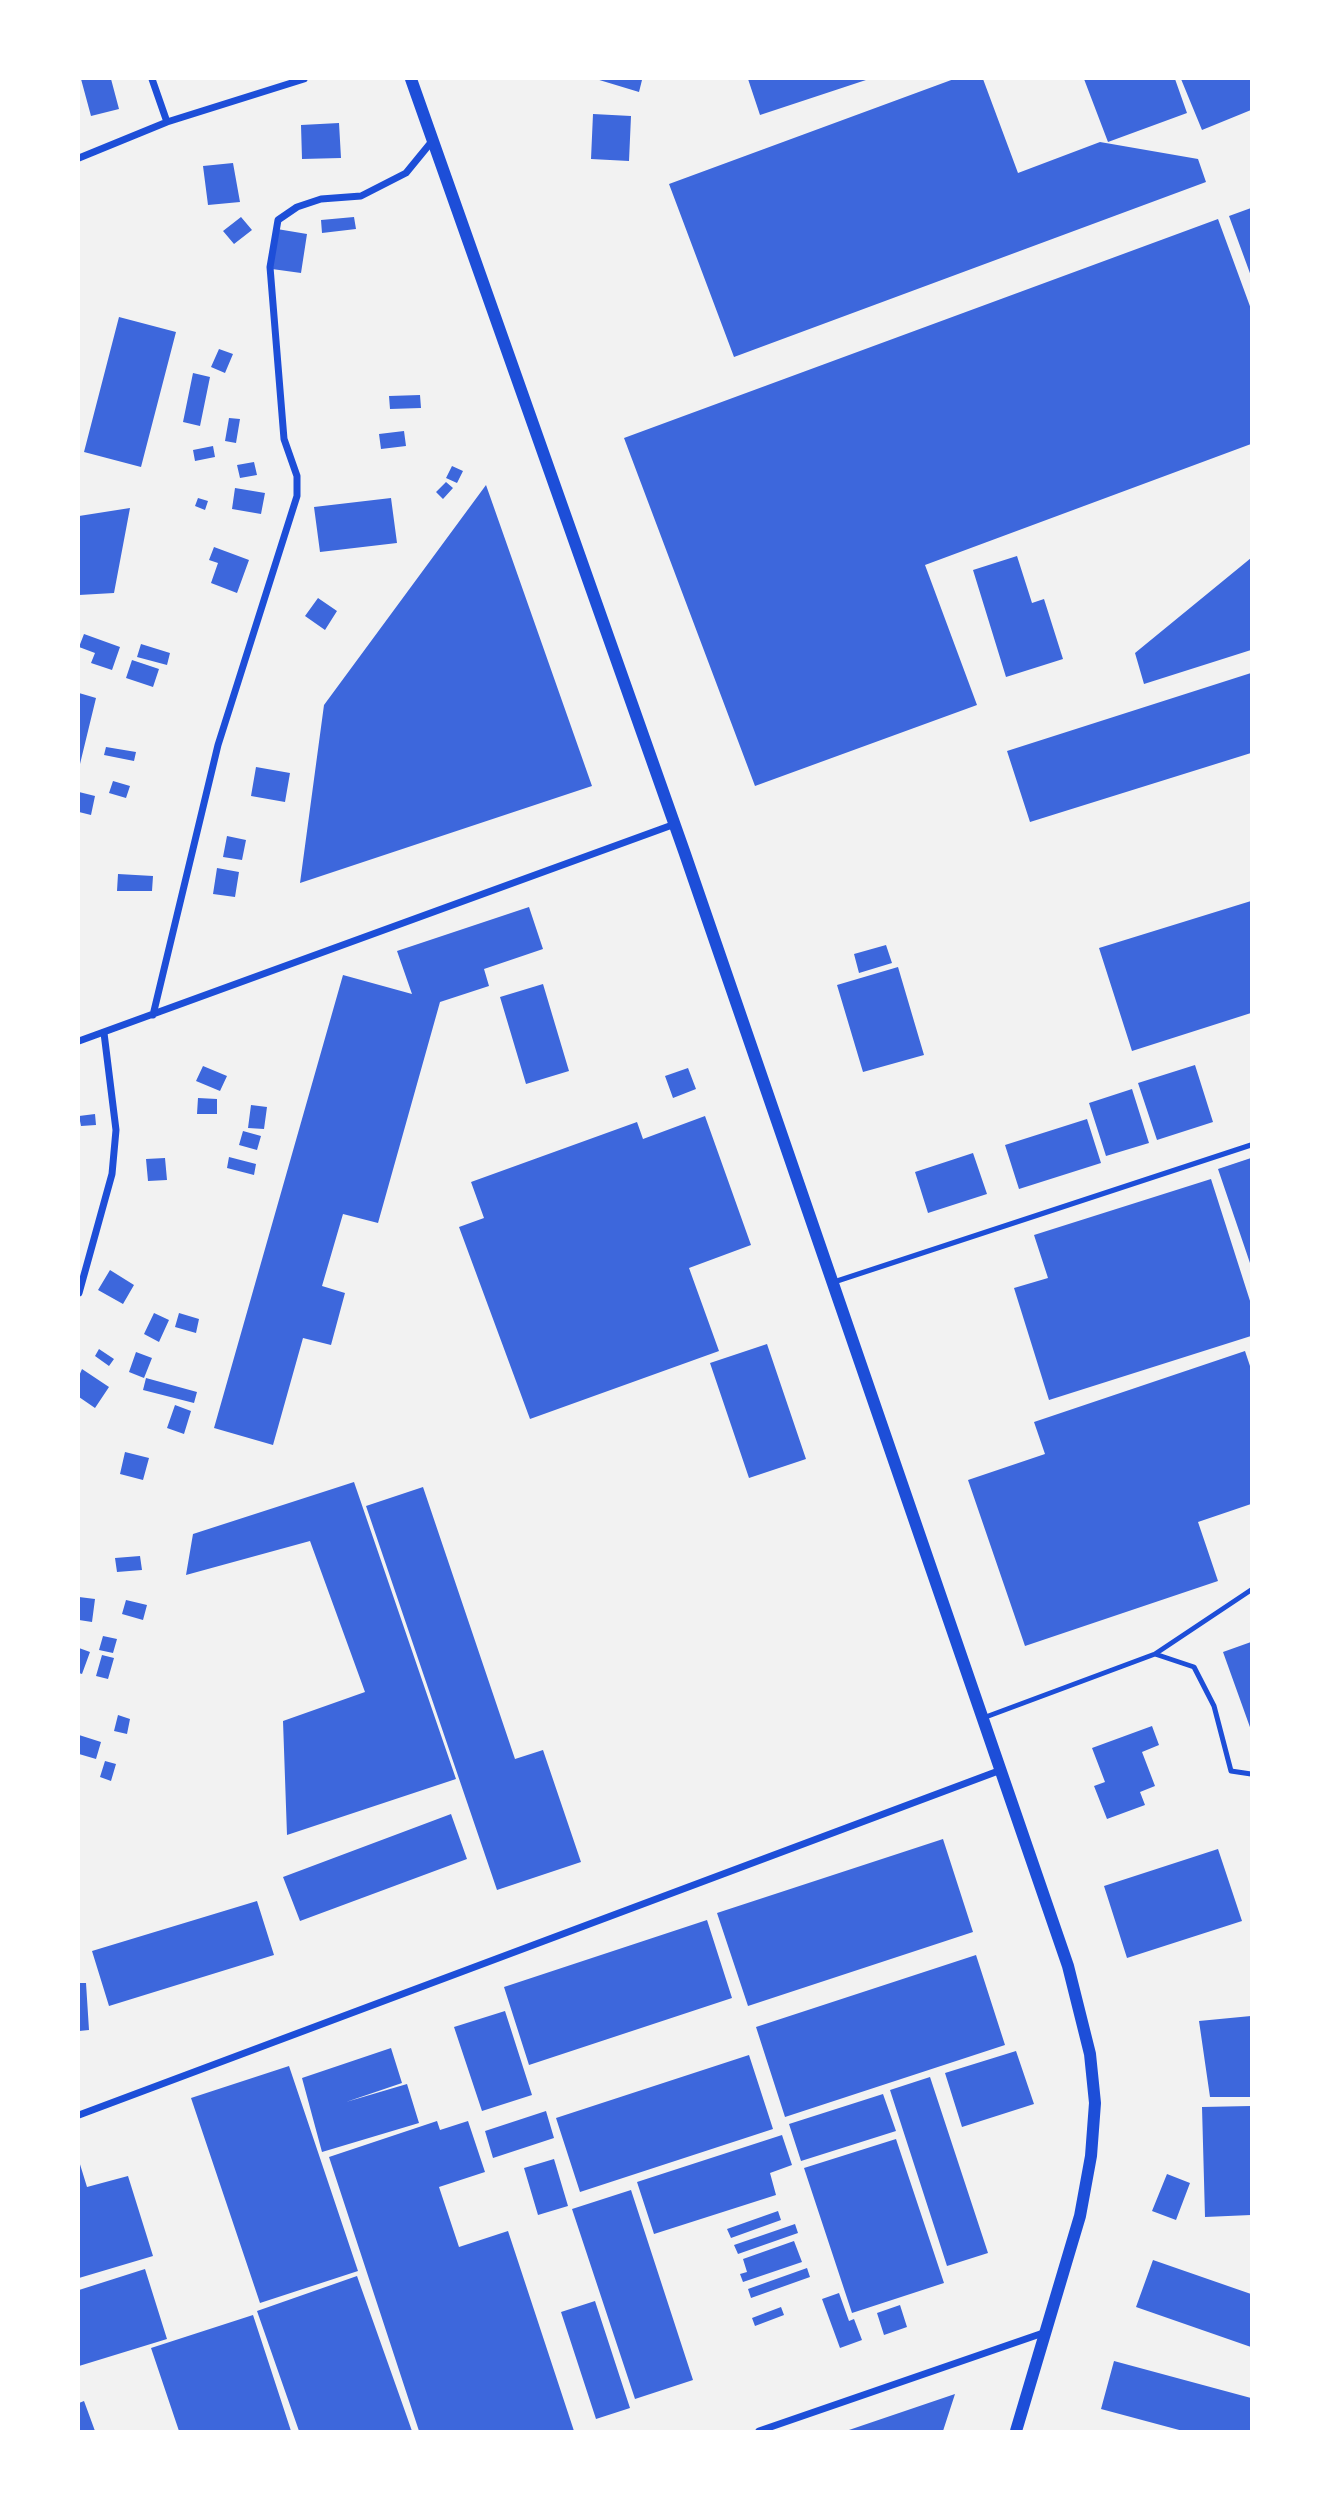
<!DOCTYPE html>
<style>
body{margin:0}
#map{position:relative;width:1330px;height:2510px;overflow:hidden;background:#f2f2f2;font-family:Manrope,sans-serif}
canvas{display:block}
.frame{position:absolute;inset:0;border:80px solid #fff;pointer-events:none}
</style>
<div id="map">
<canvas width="1330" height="2510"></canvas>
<div class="frame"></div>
</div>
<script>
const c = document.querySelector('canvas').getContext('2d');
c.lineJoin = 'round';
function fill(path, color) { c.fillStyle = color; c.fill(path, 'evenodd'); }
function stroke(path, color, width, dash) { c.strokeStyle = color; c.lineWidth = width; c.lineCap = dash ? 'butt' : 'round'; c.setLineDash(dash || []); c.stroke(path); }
const building = new Path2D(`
 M81 79H111L119 109 91 116Z
 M596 79H638L642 80 639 92Z
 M748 79H869L760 115Z
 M954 79H983L1018 173 1100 142 1198 159 1206 182 734 357 669 184Z
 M1084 79H1175L1187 113 1108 142Z
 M1181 79H1251V110L1202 130Z
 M593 114 631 116 629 161 591 159Z
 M339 123 341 158 302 159 301 125Z
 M233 163 240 202 208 205 203 166Z
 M1251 208V276L1229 216Z
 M241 217 252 230 234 244 223 231Z
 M354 217 356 229 322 233 321 220Z
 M1218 219 1251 309V444L925 565 977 705 755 786 624 438Z
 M277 229 307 234 301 273 272 269Z
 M119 317 176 332 141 467 84 452Z
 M219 349 233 354 225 373 211 367Z
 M193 373 210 377 200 426 183 422Z
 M420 395 421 408 390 409 389 396Z
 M229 418 240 419 236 443 225 441Z
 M404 431 406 446 381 449 379 434Z
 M213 446 215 457 195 461 193 450Z
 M254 462 257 475 240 478 237 465Z
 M452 466 463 471 457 483 446 478Z
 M446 482 453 488 443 499 436 492Z
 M486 485 592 786 300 883 324 705Z
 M235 488 265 493 261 514 232 509Z
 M198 498 208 501 205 510 195 506Z
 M391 498 397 543 320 552 314 507Z
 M130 508 114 593 79 595V516Z
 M214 547 249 560 237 593 211 583 218 563 209 560Z
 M1017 556 1032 603 1044 599 1063 659 1006 677 973 570Z
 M1251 558V650L1144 684 1135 653Z
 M318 598 337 611 325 630 305 616Z
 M84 634 120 647 112 670 91 663 95 653 79 647Z
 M141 644 170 653 167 665 137 657Z
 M132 660 159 669 153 687 126 678Z
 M1251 673V753L1030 822 1007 751Z
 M79 693 96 698 80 764H79Z
 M106 747 136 752 134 761 104 755Z
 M256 767 290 773 285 802 251 796Z
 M113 781 130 786 126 798 109 793Z
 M79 792 95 796 91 815 79 812Z
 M227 836 246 840 242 860 223 857Z
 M217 868 239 872 235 897 213 894Z
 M118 874 153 876 152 891H117Z
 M1251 901V1013L1132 1051 1099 948Z
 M529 907 543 949 484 969 489 986 440 1002 378 1223 343 1214 322 1286 345 1293 331 1345 303 1338 273 1445 214 1428 343 975 412 994 397 951Z
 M886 945 892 963 859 973 854 954Z
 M898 967 924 1055 863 1072 837 985Z
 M543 984 569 1071 526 1084 500 997Z
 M1195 1065 1213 1122 1157 1140 1138 1083Z
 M203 1066 227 1076 220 1091 196 1081Z
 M688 1068 696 1089 673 1098 665 1076Z
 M1132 1089 1149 1143 1106 1156 1089 1103Z
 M198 1098 217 1099V1114H197Z
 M251 1105 267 1107 264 1129 248 1128Z
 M95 1114 96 1125 81 1126 79 1116Z
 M705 1116 751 1245 689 1268 719 1351 530 1419 459 1227 484 1218 471 1182 637 1122 643 1139Z
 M1087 1119 1101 1163 1019 1189 1005 1145Z
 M243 1131 261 1136 257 1150 239 1145Z
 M973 1153 987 1194 928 1213 915 1172Z
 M229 1157 256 1164 254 1175 227 1168Z
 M165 1158 167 1180 148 1181 146 1159Z
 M1251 1158V1266L1218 1169Z
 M1211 1179 1251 1304V1336L1049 1400 1014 1288 1048 1278 1034 1235Z
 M110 1270 134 1285 123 1304 98 1290Z
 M154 1313 169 1320 159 1342 144 1334Z
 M179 1313 199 1319 196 1333 175 1327Z
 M767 1344 806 1459 749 1478 710 1363Z
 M99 1349 114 1359 109 1366 95 1356Z
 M1245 1351 1251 1369V1504L1198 1522 1218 1581 1025 1646 968 1480 1045 1454 1034 1422Z
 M136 1352 152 1358 144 1378 129 1372Z
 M82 1369 109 1387 95 1408 79 1397V1376Z
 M146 1378 197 1392 194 1403 143 1390Z
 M175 1405 191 1411 184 1434 167 1428Z
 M125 1452 149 1458 143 1480 120 1474Z
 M354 1482 456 1779 287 1835 283 1721 365 1692 310 1541 186 1575 193 1534Z
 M423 1487 515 1759 543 1750 581 1862 497 1890 366 1506Z
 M140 1556 142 1570 117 1572 115 1558Z
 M79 1597 95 1599 92 1622 79 1620Z
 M126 1600 147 1605 143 1620 122 1614Z
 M103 1636 117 1639 113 1653 99 1650Z
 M1251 1642V1730L1223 1652Z
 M79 1648 90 1652 82 1674 79 1673Z
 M102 1655 114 1658 108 1679 96 1676Z
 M118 1715 130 1719 127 1734 114 1731Z
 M1152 1726 1159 1745 1142 1752 1155 1786 1140 1792 1145 1805 1107 1819 1094 1786 1105 1782 1092 1748Z
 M79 1735 101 1742 96 1759 79 1754Z
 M105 1761 116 1764 111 1781 100 1777Z
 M451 1814 467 1859 300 1921 283 1877Z
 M943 1839 973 1932 748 2006 717 1913Z
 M1218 1849 1242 1921 1127 1958 1104 1886Z
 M257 1901 274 1955 109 2006 92 1951Z
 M707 1920 732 1998 529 2065 504 1987Z
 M976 1955 1005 2045 785 2117 756 2027Z
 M79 1983H86L89 2030 79 2031Z
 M505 2011 532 2095 482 2111 454 2027Z
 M1251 2016V2097H1210L1199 2021Z
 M391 2048 402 2083 346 2102 407 2084 419 2123 322 2152 302 2078Z
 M1016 2051 1034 2104 962 2127 945 2073Z
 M749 2055 773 2129 580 2192 556 2118Z
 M289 2066 358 2271 260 2303 191 2098Z
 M930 2077 988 2253 947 2266 890 2090Z
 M883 2094 896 2131 801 2161 789 2124Z
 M1251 2106V2215L1205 2217 1202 2107Z
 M546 2111 554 2138 493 2158 485 2131Z
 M437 2121 440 2130 468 2121 485 2172 439 2187 459 2247 508 2231 574 2431H419L329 2157Z
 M782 2135 792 2165 770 2173 776 2195 654 2234 637 2182Z
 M896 2139 944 2283 852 2313 804 2168Z
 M554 2159 568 2206 538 2215 524 2168Z
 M79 2161 87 2187 128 2176 153 2256 79 2278Z
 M1167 2174 1190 2183 1176 2220 1152 2211Z
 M631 2190 693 2380 635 2399 572 2209Z
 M778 2211 781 2220 731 2238 727 2229Z
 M795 2224 798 2233 738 2254 734 2245Z
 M794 2241 802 2262 743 2282 740 2274 747 2272 743 2259Z
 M1153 2260 1251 2294V2347L1136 2307Z
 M807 2268 810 2277 751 2298 748 2289Z
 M145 2269 167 2339 79 2366V2290Z
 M357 2276 412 2431H299L257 2311Z
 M839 2293 849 2321 854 2319 862 2340 840 2348 822 2299Z
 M595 2301 630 2408 596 2419 561 2312Z
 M900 2305 907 2327 884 2335 877 2313Z
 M781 2307 784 2315 755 2326 752 2318Z
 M253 2315 291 2431H179L151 2348Z
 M1114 2361 1251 2398V2431H1183L1101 2409Z
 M955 2394 943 2431H846Z
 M84 2401 95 2431H79V2403Z`);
const service = new Path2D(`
 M834 1282 1251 1145
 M1155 1654 1194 1667 1214 1706 1231 1771 1251 1774
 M983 1718 1155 1654 1251 1590`);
const minor = new Path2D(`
 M152 79 167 122
 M79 158 167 122 304 79
 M153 1015 218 745 297 496V476L284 439 270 267 278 220 297 207 321 199 361 196 406 173 433 140
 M79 1041 675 824
 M79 1293 112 1174 116 1130 104 1033
 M79 2115 1001 1770
 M759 2431 1046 2332`);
const tertiary = new Path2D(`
 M411 79 684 851 1068 1966 1090 2054 1095 2103 1091 2156 1080 2216 1016 2431`);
fill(building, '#3d67dc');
stroke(service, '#1d4ed8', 5);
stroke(minor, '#1d4ed8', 7);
stroke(tertiary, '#1d4ed8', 12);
</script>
